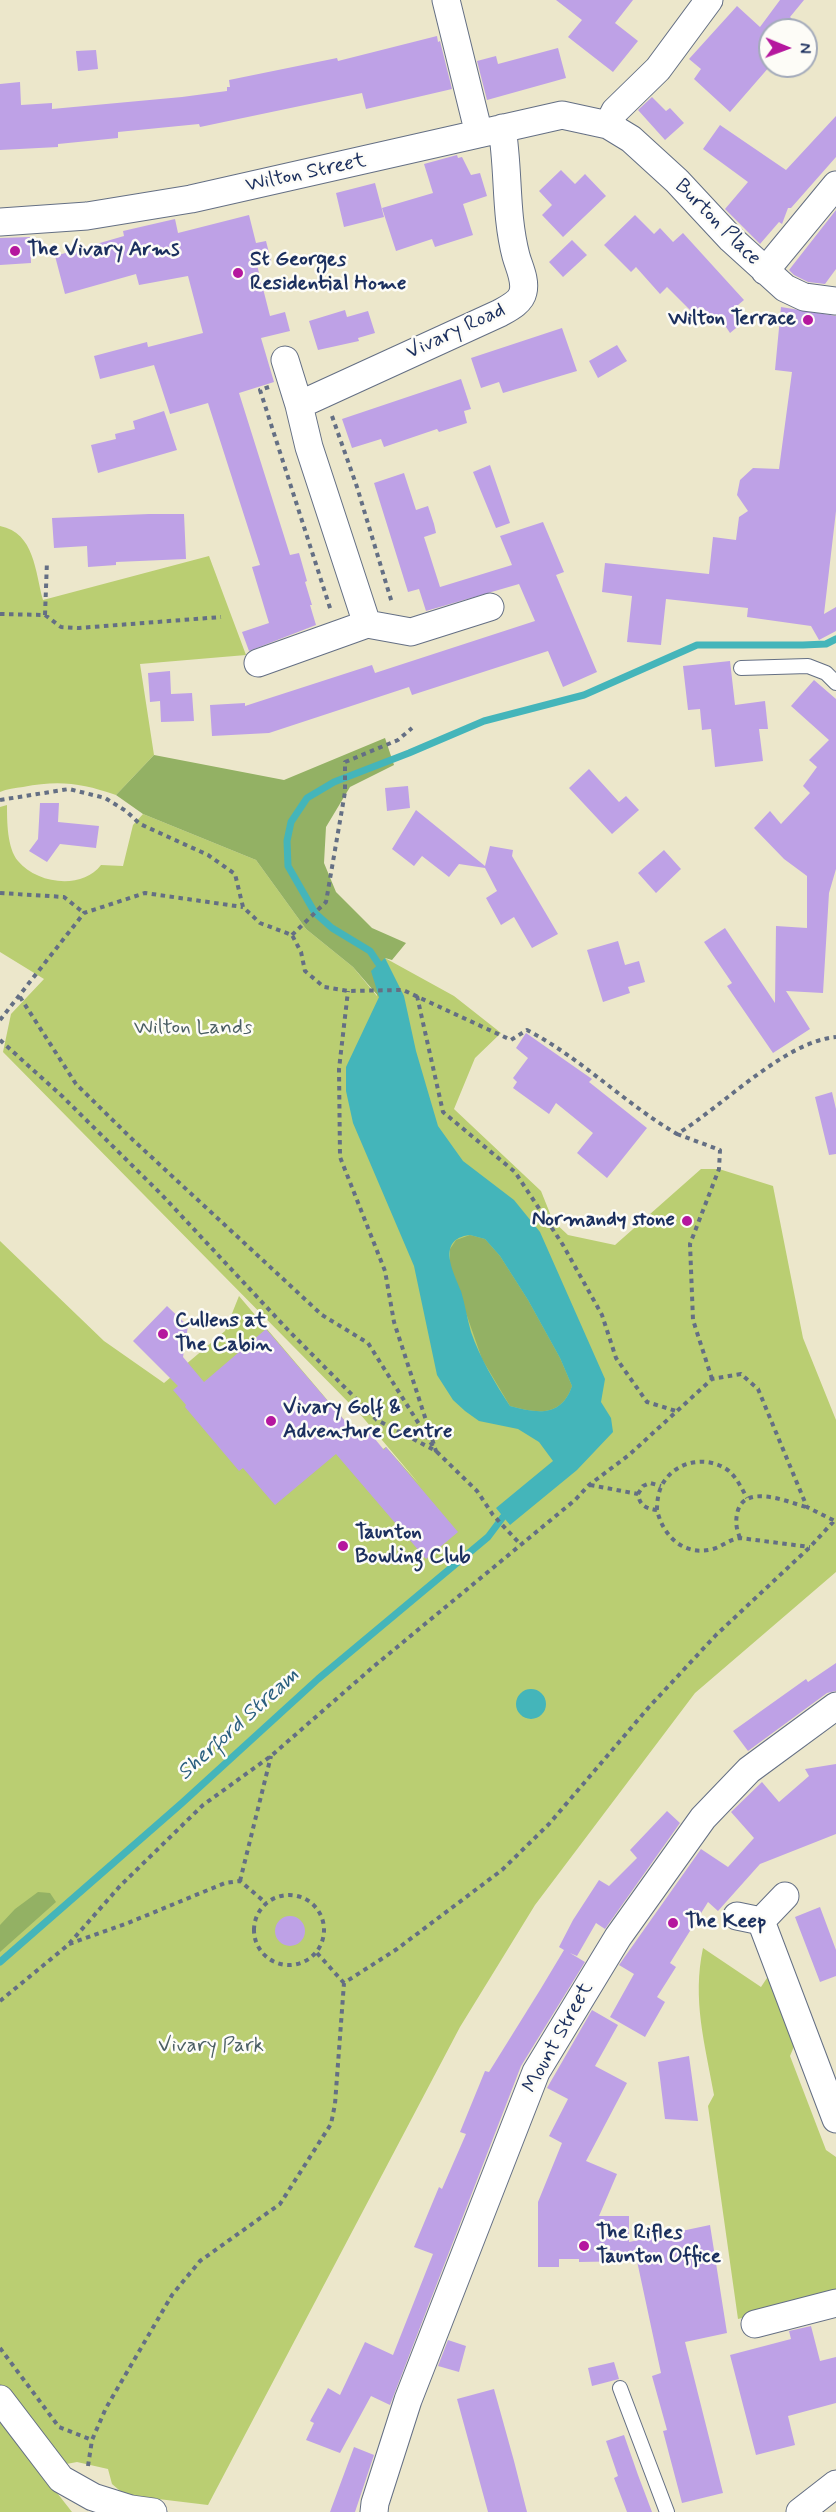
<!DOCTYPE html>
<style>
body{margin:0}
#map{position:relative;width:836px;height:2512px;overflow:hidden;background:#ece7cb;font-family:Mynerve,sans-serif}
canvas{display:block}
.north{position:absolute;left:758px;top:18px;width:60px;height:60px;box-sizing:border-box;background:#fdfcf7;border:2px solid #a3aaba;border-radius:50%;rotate:91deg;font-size:16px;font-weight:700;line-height:24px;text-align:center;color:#1b2f5e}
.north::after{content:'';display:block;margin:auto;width:21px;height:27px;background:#b5179e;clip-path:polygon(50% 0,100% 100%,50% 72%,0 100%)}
</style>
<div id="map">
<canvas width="836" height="2512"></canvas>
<div class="north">N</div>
</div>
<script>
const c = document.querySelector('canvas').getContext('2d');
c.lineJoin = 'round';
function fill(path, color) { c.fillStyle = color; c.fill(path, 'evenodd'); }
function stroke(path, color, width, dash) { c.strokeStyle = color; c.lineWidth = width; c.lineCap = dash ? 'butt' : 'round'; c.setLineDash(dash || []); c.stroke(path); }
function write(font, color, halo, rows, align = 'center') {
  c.font = font + ' Mynerve,sans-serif'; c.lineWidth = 5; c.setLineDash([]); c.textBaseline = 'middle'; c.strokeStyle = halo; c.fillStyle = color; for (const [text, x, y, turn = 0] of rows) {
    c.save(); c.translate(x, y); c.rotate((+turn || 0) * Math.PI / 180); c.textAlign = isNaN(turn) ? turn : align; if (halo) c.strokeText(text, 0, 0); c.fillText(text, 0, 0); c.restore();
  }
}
const green = new Path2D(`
 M0 526C35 533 35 572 43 600L209 556 246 655 140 664 154 755 116 795C81 783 59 780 23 787 15 788 7 789 0 792Z
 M7 805C7 821 7 848 18 861 37 884 82 890 101 865L123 866 133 825 143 814 256 860 306 929 353 967 377 996 385 958 454 996 501 1033 475 1058 454 1109 541 1191 553 1221 568 1235 615 1245 701 1169H719L773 1186 803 1338 836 1420V1572L695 1693 535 1905 460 2027 208 2505 125 2495 112 2484 108 2469 77 2462 61 2465 0 2386V1241L104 1341 164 1383 225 1331 239 1296 357 1435 383 1449 386 1447 420 1485 360 1414 3 1052 11 1014 44 979 0 952V807Z
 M703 1948 761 1987 769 1975 795 2044 790 2056 826 2150 836 2157V2294L738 2319 708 2106 714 2095C705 2044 692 2000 703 1948Z
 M0 2420 72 2512H0Z`);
const forest = new Path2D(`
 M385 738 394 765 350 787 326 827 324 863 336 892 372 928 406 943 392 960 385 958 379 997 353 967 306 929 256 860 143 814 116 795 154 755 284 780Z
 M470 1235 485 1239 500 1256 528 1300 560 1358 572 1386C561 1418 537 1413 510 1406L482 1359 450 1267V1249L456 1240Z
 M38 1892 50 1893 56 1902 0 1952V1925L15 1909Z`);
const water = new Path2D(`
 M385 958 404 996 416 1051 438 1126 463 1161 514 1200 540 1232 605 1379 601 1402 611 1418 613 1432 577 1470 510 1525 496 1508 553 1461 539 1442 518 1429 479 1421 465 1411 453 1400 437 1375 414 1266 353 1123 346 1091V1067L379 997 371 971ZM470 1235 485 1239 500 1256 528 1300 560 1358 572 1386C561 1418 537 1413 510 1406 495 1383 480 1358 471 1332 467 1318 465 1304 461 1291 454 1273 435 1239 470 1235Z
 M516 1704a15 15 0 1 1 30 0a15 15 0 1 1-30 0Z`);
const stream = new Path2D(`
 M378 963 370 951 332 928 315 913 288 866 287 841 291 822 307 798 334 782 409 753 484 721 584 695 697 645H803L826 644 836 639
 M0 1962 182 1803 318 1679 488 1537 503 1517`);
const building = new Path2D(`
 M556 0H633L615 23 638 41 613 72 568 37 582 20Z
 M780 0H804L790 17 804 30H770V66L730 112 694 79 701 69 689 59 737 6 760 27Z
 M437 36 438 42 440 41 452 89 366 109 362 93 200 127 199 124 118 132V138L58 144V147L0 150V84L20 82 21 105 52 103V109L182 97 227 91V87H230L229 80 337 58 338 61Z
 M558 48 566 78 487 100 477 61 496 56 498 64Z
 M96 50 98 69 78 71 76 51Z
 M652 97 666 111 670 108 684 123 665 140 638 110Z
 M836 116V157L791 208H788L782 224 779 222 760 244 725 209 748 182 703 149 720 125 786 170Z
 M457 155 458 158 462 157 471 175 480 173 487 196 463 204 473 235 435 247 432 239 396 251 382 208 433 193 424 164Z
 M561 170 575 184 585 174 606 196 563 237 542 215 552 205 539 191Z
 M375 183 384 217 344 227 336 193Z
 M836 210V269L825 284 808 282 794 275 789 270Z
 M249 215 256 243 266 241 271 261 257 265 270 316 285 312 290 331 261 338 274 382 239 393 290 555 299 553 307 581 305 582 312 605H310L316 625 249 651 242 632 269 623 252 567 260 565 208 403 170 414 154 365 100 379 94 356 147 342 148 347 203 333 188 276 139 285 136 274 65 294 55 256 124 236 123 231 175 219 178 233Z
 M635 215 654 234 660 228 673 242 683 233 744 300 738 305 747 319 730 333 722 321 719 325 703 308 695 315 667 287 660 294 636 267 631 272 604 245Z
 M30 237 31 263 0 265V238Z
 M572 240 587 255 563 277 549 262Z
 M781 307 836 316V511L824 614 836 607V631L819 640 811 626 747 617 748 608 666 599 661 645 627 642 632 596 602 592 605 563 709 574 713 537 736 540 739 517 748 511 737 495 740 480 753 468 779 469 792 372 775 370Z
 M345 310 347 317 368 311 375 333 358 338 359 341 318 350 309 321Z
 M562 328 577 371 503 393 499 382 481 388 471 358Z
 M617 345 627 361 598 378 589 361Z
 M461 379 471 409 464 411 467 423 439 432 437 429 384 447 381 439 352 448 342 419Z
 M164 411 177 450 98 473 91 445 116 439 115 434 135 429 133 421Z
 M490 465 510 523 496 528 473 472Z
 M404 473 416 510 428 506 434 524 436 533 424 537 440 587 512 565 500 536 543 522 564 572 556 575 597 672 563 687 548 651 412 695 409 687 269 733 212 736 210 705 245 703V706L372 665 375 673 535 621 519 584 426 611 419 589 408 592 374 483Z
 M149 514H184L186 559 116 562V565L88 567 87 546 54 548 52 518Z
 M730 661 735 705 765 701 768 729H759L763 761 715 767 711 729 702 730 700 709 688 710 683 666Z
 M170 671 171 694 192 693 194 721 161 722 160 701 150 702 148 673Z
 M814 680 836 699V869L829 893 823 993 786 991 810 1029 773 1053 727 986 732 983 704 942 725 928 775 1003 776 926 807 928V876L784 859 754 828 770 811 781 824 810 793 803 786 817 767 809 760 829 740 791 706Z
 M589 769 619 802 626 796 639 810 612 834 569 788Z
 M408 786 410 808 387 811 385 788Z
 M40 803H59L58 822 99 826 96 848 60 844 47 862 29 851 38 839Z
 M416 810 485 866 490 846 513 850 512 856 558 934 532 948 514 917 501 925 486 898 497 891 485 868 459 864 449 877 422 856 414 866 392 849Z
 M664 850 681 869 656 893 638 873Z
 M618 941 625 965 639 961 645 982 628 987 630 993 603 1002 587 950Z
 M526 1033 592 1079 589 1082 647 1128 607 1178 577 1153 593 1133 556 1103 549 1114 513 1088 517 1082 513 1078 528 1058 516 1048Z
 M832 1092 836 1109V1154L829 1155 815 1097Z
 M167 1306 188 1326 183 1357 204 1382 266 1329 357 1435 366 1428 384 1450 386 1447 458 1532 426 1559 336 1454 275 1505 243 1468 239 1471 185 1407 186 1405 173 1390 178 1386 133 1341Z
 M836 1663V1691L827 1693 748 1751 733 1731 806 1679 808 1682Z
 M836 1764V1834L760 1864 718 1911 708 1902 670 1963 676 1967 657 1997 665 2002 645 2037 610 2017 634 1974 619 1965 701 1849 728 1867 754 1838 731 1812 762 1782 779 1802 809 1776 805 1769Z
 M667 1811 680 1823 605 1929 596 1923 577 1956 570 1953 585 1962 521 2066 390 2405 371 2396 340 2453 306 2440 314 2423 310 2421 328 2388 340 2395 365 2342 393 2355 433 2254 414 2247 439 2187 442 2189 466 2134 460 2132 485 2071 489 2072 540 1990 564 1950 559 1947 573 1920 599 1880 609 1886 637 1858 630 1850Z
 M820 1907 836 1950V1976L820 1982 795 1917Z
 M275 1931a15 15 0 1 1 30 0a15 15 0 1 1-30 0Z
 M592 2010 618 2025 595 2066 627 2083 586 2161 617 2174 599 2216H629V2242L710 2225 727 2333 685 2342 723 2493 682 2503 663 2431 667 2430 652 2376 661 2373 637 2261 579 2262V2259H559V2267H538V2202L562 2143 549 2136 568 2099 547 2088Z
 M689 2056 698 2121 665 2119 658 2062Z
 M811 2326 820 2361 836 2357V2403L788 2416 795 2445 756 2455 730 2355 791 2339 789 2331Z
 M448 2340 466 2346 459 2372 438 2366Z
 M614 2362 619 2379 592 2386 588 2368Z
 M494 2389 514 2461 527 2512H488L457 2399Z
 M624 2435 638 2475 652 2512H627L614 2478 618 2476 606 2441Z
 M354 2447 374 2455 355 2512H330Z`);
const path = new Path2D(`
 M269 387 260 390 331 611
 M332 416 357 487 392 603
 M0 614 45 615 61 627 79 628 221 617
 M45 615 47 561
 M0 800 69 789 105 798 126 811 140 824 208 855 235 874 243 907 260 923 292 935 301 952 305 971 324 987 348 991 403 990 511 1040 527 1030C581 1058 624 1103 677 1134 722 1107 785 1041 836 1037
 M0 893 64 897 84 913
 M292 935 326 902 345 792V762L398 740 412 728
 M417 996 443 1112 515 1172 563 1245 602 1315 616 1358 647 1402 676 1411
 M20 997 76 1084 132 1139 322 1315 368 1343 436 1451 394 1322 385 1271 340 1157 339 1069 348 991
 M0 1020 84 913 145 893 243 907
 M0 1040 63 1097 162 1195 288 1330 377 1420 436 1451 477 1491 493 1515 521 1545
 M677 1134 720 1150 719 1169 690 1244 693 1320 712 1379
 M590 1485 638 1494C640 1506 645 1508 657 1510 663 1536 684 1557 713 1549 723 1546 730 1539 740 1538L810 1547
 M638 1494 643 1486 650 1483 661 1486
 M657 1510C657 1502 658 1494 661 1487 673 1461 707 1454 729 1471 737 1478 742 1489 747 1498
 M740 1538C736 1528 735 1521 738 1510 747 1484 788 1502 806 1507
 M240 1881 271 1756
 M254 1930a35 35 0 1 1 70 0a35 35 0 1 1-70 0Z
 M69 1944 128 1923 225 1883 240 1881 266 1903
 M317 1953 344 1983
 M0 2001 68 1945 120 1886 203 1805 271 1756 373 1667 575 1500 589 1485 629 1455 712 1379 741 1374 758 1389 807 1507 835 1521
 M0 2348 59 2427 92 2440 106 2408 172 2295 200 2261 280 2204 331 2124 335 2104 344 1983 397 1949 502 1870 549 1824 649 1707 716 1635 810 1547 834 1521
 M88 2466 92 2440`);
const service = new Path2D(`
 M741 668 808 666 826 673 836 683
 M620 2388 667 2512`);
const minor = new Path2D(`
 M446 0 479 134
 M608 125 615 111 658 69 709 0
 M0 222 87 216 191 199 562 115 608 125 631 139 677 181 731 239 785 288 804 297 836 301
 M765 271 836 185
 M285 360 299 405
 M367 624 411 632 490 607
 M258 663 367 624 309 447 299 405 500 313C509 308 521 302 523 292 526 280 519 267 516 256 505 214 509 171 502 128
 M737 1916 761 1921 785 1896
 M761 1921 836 2119
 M755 2324 836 2303
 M0 2399 61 2479 93 2497 131 2509 153 2512
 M374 2512 375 2503 408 2400 536 2072 618 1937 703 1818 749 1770 836 1706
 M800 2512 836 2484`);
const markers = [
 [15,251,6,"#b5179e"],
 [238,273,6,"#b5179e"],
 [808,320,6,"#b5179e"],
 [687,1221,6,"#b5179e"],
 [163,1334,6,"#b5179e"],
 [271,1421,6,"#b5179e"],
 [343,1546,6,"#b5179e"],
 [673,1923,6,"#b5179e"],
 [584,2246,6,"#b5179e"]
];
const streetNames = [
 ["Wilton Street",306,174,-12],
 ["Burton Place",717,223,45],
 ["Vivary Road",456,332,-25],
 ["Mount Street",559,2038,-61]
];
const poiNames = [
 ["The Vivary Arms",27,251],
 ["St Georges",250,261],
 ["Residential Home",250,285],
 ["Wilton Terrace",796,320,"right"],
 ["Normandy stone",675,1221,"right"],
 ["Cullens at",175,1322],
 ["The Cabin",175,1346],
 ["Vivary Golf &",283,1409],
 ["Adventure Centre",283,1433],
 ["Taunton",355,1534],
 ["Bowling Club",355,1558],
 ["The Keep",685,1923],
 ["The Rifles",596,2234],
 ["Taunton Office",596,2258]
];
const parkNames = [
 ["Wilton Lands",193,1029],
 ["Vivary Park",211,2047]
];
const waterNames = [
 ["Sherford Stream",239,1725,-42]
];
fill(green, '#bace72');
fill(forest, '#93b164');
fill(water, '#44b5ba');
stroke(stream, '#44b5ba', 7);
fill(building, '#bea1e6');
stroke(service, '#646f84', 16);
stroke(minor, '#646f84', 29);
stroke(path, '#646f84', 4, [4.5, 4.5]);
stroke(service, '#fff', 14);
stroke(minor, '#fff', 27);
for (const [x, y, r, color] of markers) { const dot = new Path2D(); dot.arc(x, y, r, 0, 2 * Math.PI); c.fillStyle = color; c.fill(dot); stroke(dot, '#fdfcf7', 2); }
write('21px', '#1b2f5e', '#fdfcf7', streetNames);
write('bold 21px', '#1b2f5e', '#fdfcf7', poiNames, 'left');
write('21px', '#4b5f64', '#fdfcf7', parkNames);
write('italic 22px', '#295e7e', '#fdfcf7', waterNames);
</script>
